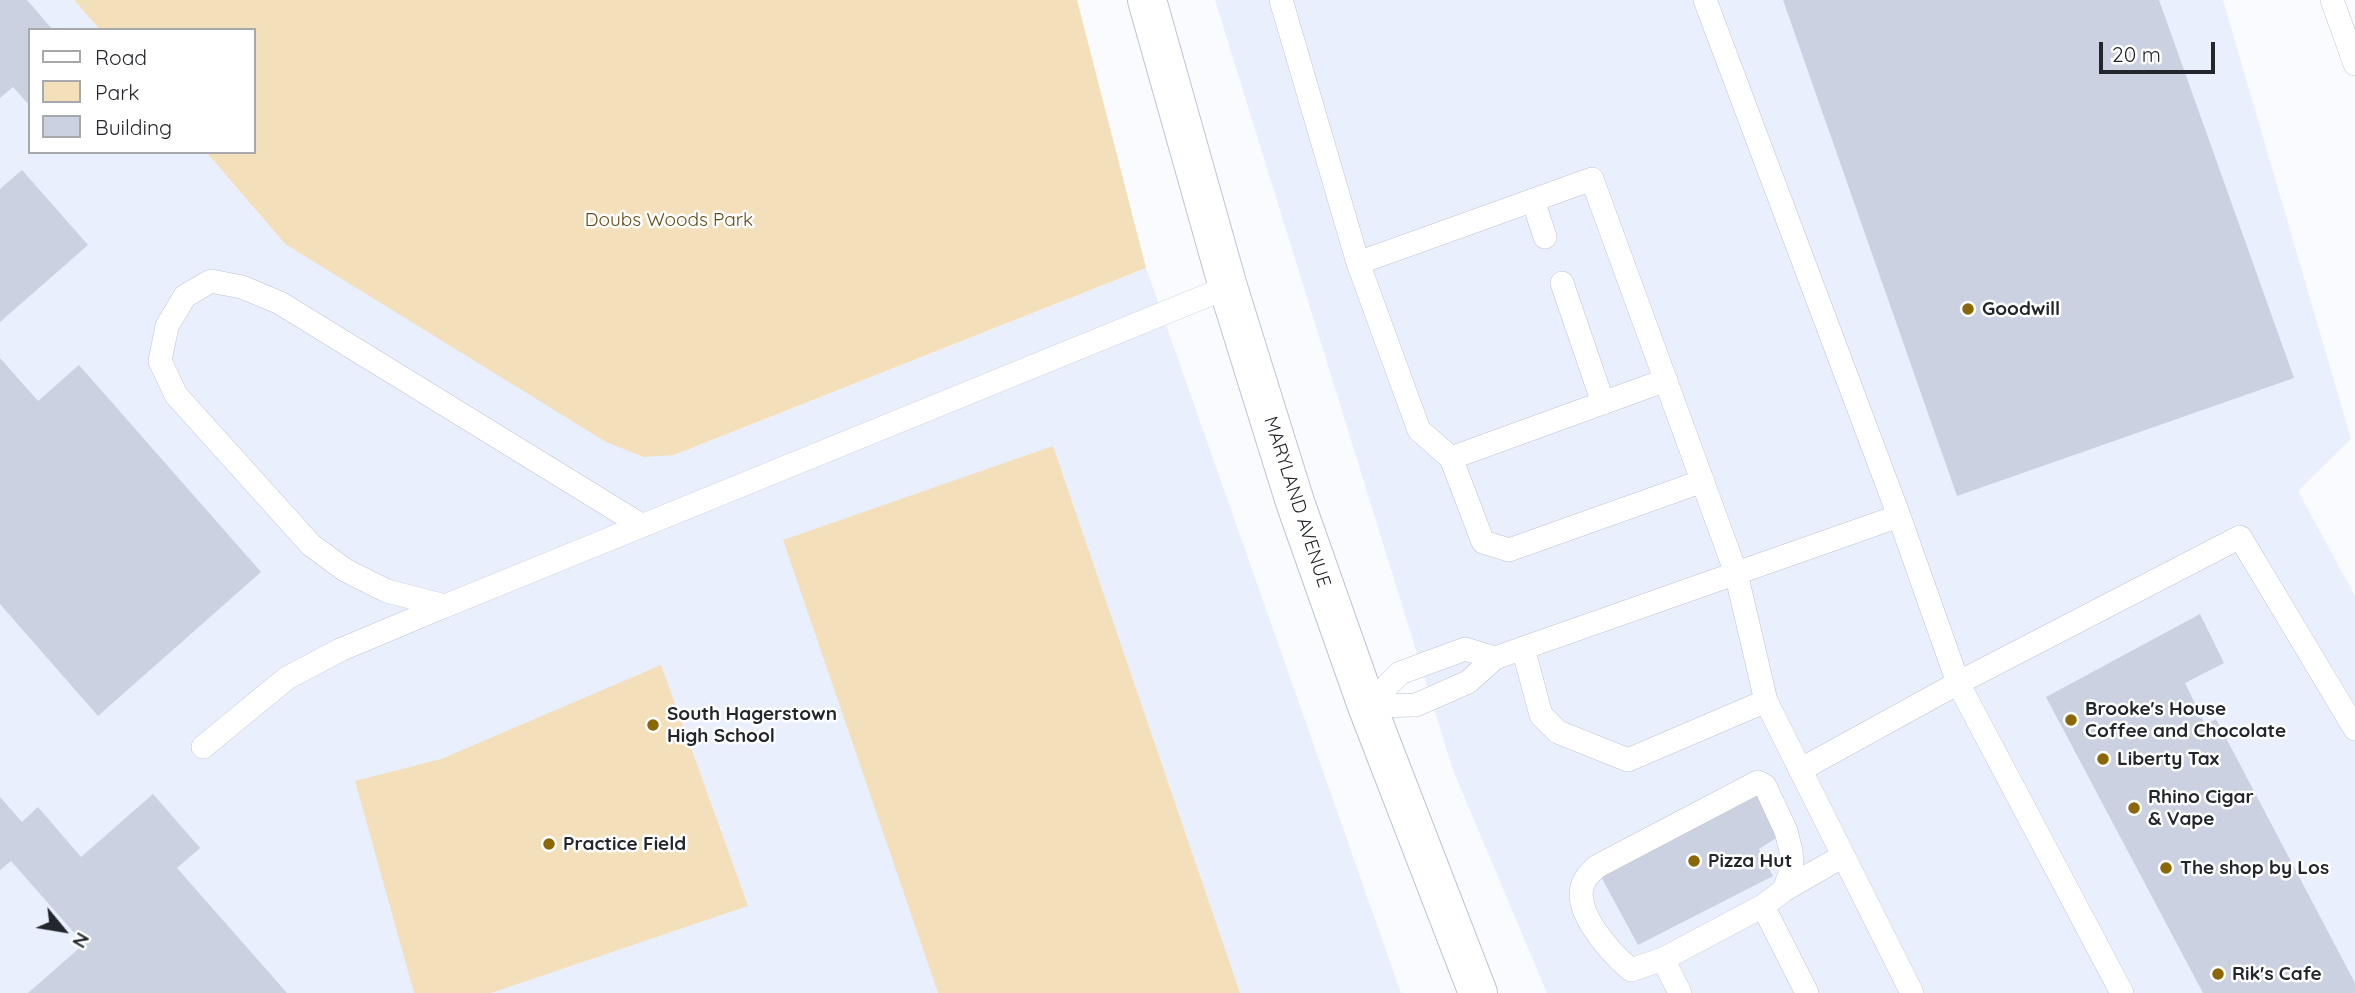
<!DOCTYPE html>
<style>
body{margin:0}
#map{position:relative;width:2355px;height:993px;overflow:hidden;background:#fafbfe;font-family:Quicksand,sans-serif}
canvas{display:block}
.legend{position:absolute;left:28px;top:28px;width:228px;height:126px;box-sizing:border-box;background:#fff;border:2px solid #a7a8ab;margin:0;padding:9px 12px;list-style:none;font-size:21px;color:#23262c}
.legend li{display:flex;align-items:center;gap:14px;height:35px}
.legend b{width:35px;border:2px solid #a7a8ab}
.north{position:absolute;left:28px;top:895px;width:70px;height:70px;-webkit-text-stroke:5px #fff;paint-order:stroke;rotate:120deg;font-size:19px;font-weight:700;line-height:28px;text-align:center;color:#23262c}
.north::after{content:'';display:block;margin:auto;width:24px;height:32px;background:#23262c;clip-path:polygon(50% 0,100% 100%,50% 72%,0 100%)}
.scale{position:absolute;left:2099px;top:42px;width:116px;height:32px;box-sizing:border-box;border:4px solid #23262c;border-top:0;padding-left:9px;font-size:21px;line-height:24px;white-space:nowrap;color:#23262c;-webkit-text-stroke:5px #fff;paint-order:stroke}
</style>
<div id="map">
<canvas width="2355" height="993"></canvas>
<ul class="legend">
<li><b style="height:9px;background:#fff"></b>Road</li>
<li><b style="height:19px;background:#f3e0bb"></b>Park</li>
<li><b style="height:19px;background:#cbd1e1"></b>Building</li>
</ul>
<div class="north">N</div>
<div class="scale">20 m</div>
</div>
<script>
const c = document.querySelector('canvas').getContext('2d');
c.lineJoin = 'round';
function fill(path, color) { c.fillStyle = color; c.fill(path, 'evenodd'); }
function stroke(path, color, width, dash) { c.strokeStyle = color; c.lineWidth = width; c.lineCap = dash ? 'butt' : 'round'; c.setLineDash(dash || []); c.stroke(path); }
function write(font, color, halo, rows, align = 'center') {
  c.font = font + ' Quicksand,sans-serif'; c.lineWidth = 5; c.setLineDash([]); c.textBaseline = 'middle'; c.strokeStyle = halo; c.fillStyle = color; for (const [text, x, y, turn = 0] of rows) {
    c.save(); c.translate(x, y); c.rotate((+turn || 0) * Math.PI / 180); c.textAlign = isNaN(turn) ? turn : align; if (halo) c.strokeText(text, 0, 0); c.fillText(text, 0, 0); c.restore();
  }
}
const built = new Path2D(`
 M0 0H74L100 30H30V152H206L285 244 674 455 1146 268 1401 993H0Z
 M1215 0H2223L2351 439 2298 491 2355 596V993H1547L1453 770Z`);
const green = new Path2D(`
 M74 0H1077L1146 268 674 455 644 457 606 442 285 244 206 152H254V30H100Z
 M1053 446 1240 993H938L783 540Z
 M661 665 748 906 491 993H414L355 781 441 759Z`);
const building = new Path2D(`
 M0 0H27L53 30H30V106L13 87 0 98Z
 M1783 0H2159L2294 378 1957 496Z
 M22 170 88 245 0 322V189Z
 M0 358 38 401 79 365 261 572 98 716 0 604Z
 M2200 614 2224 663 2185 683 2205 724 2216 719 2355 983V993H2203L2046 697Z
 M1758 788 1781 835 1759 849 1773 876 1638 945 1599 873Z
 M153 794 200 848 177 868 287 993H28L84 944 11 861 0 870V797L22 822 38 807 81 857Z`);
const service = new Path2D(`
 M1281 0 1358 263 1419 430 1451 458 1666 380
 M1705 0 1899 516
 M2332 0 2355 64
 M1533 200 1545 237
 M1358 263 1592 179 1736 573 1766 701
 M1562 283 1603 403
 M1451 458 1483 542 1509 550 1703 481
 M641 525 280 303 242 287 211 281 185 296 167 326 160 361 176 395 311 545 345 570 387 591 445 606 1228 287
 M1523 648 1541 715 1558 732 1628 760 1766 701 1912 993
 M1495 658 1465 649 1400 673 1367 706 1416 705 1468 682 1495 658 1899 516 1958 683 1800 770
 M203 747 287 678 340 650 445 606
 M1758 782 1765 786 1786 831 1791 851 1792 868 1784 890 1763 906 1663 959 1631 970C1612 954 1568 908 1585 880 1587 875 1593 871 1596 867Z
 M1784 890 1843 856
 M1763 906 1807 993
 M1663 959 1680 993
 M2122 993 1958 683 2240 537 2355 729`);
const secondary = new Path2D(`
 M1147 0 1228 287 1295 502 1367 706 1478 993`);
const markers = [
 [1968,309,7,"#8b6707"],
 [2071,720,7,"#8b6707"],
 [653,725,7,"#8b6707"],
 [2103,759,7,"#8b6707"],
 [2134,808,7,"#8b6707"],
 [549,844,7,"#8b6707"],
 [1694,861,7,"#8b6707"],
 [2166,868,7,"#8b6707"],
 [2218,974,7,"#8b6707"]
];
const parkNames = [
 ["Doubs Woods Park",669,220]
];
const poiNames = [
 ["Goodwill",1982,309],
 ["Brooke's House",2085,709],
 ["Coffee and Chocolate",2085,731],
 ["South Hagerstown",667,714],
 ["High School",667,736],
 ["Liberty Tax",2117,759],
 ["Rhino Cigar",2148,797],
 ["& Vape",2148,819],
 ["Practice Field",563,844],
 ["Pizza Hut",1708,861],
 ["The shop by Los",2180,868],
 ["Rik's Cafe",2232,974]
];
const streetNames = [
 ["MARYLAND AVENUE",1297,502,72]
];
fill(built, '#eaeffd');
fill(green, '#f3e0bb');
fill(building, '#cbd1e1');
stroke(service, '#bec4d4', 24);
stroke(secondary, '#bec4d4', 40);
stroke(service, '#fff', 23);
stroke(secondary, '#fff', 38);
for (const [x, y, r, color] of markers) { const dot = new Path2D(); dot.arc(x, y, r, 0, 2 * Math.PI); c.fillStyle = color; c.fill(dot); stroke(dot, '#fff', 2.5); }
write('19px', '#634a12', '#fff', parkNames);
write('bold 19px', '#23262c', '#fff', poiNames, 'left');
write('19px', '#23262c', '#fff', streetNames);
</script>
